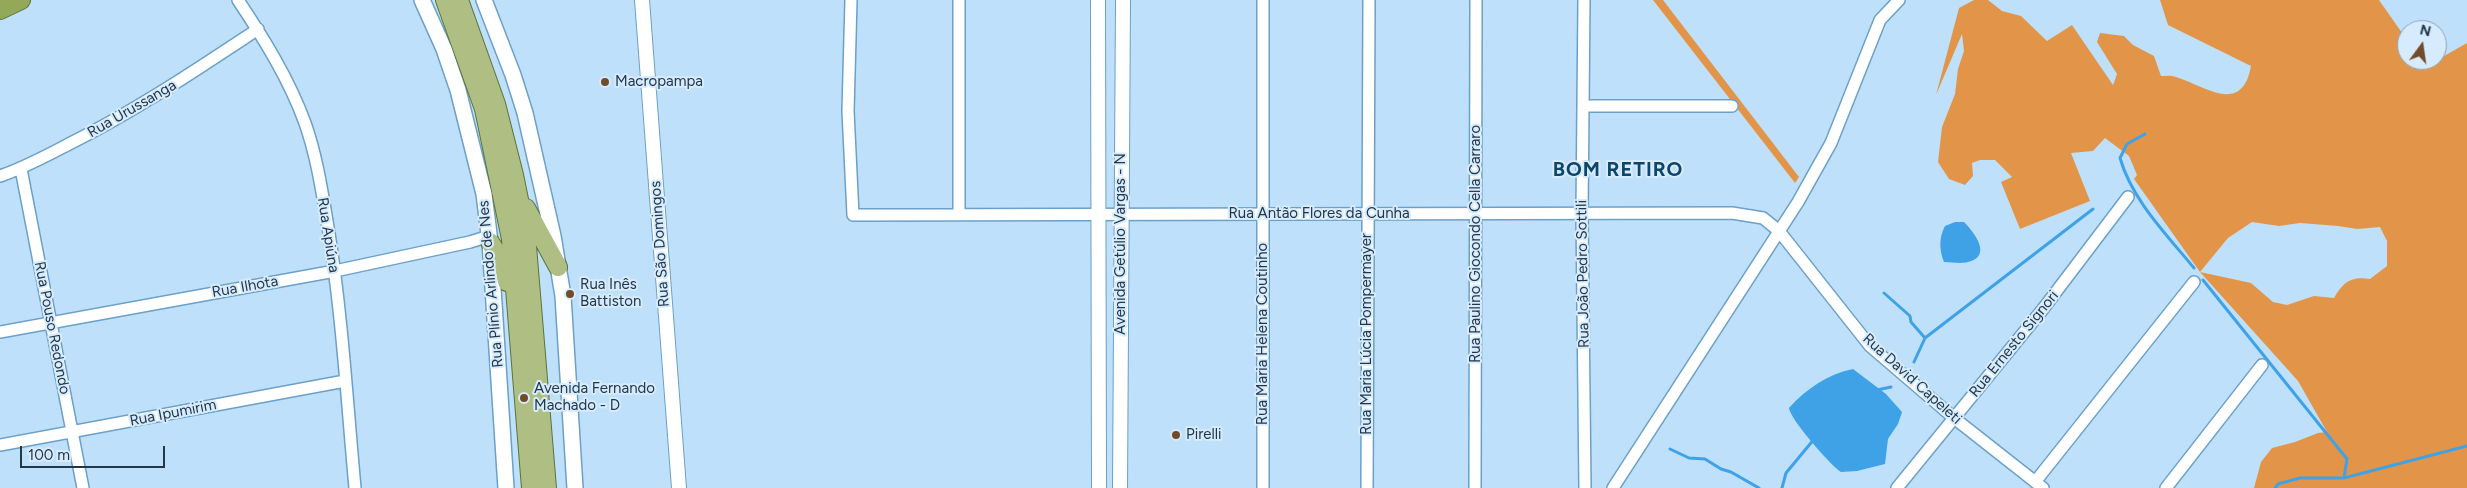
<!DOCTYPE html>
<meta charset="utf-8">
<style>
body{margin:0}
#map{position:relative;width:2467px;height:488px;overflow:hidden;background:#bfe0fa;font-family:Figtree,sans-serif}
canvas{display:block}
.north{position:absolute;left:2397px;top:20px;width:50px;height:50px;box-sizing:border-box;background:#d6ebfd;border:1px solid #8ea3b5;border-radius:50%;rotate:14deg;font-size:14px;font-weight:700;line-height:20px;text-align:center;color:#223849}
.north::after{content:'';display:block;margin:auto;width:18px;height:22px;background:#724c28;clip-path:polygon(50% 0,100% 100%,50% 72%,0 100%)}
.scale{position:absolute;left:20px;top:446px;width:145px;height:22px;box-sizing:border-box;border:2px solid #223849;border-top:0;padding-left:6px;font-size:15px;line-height:18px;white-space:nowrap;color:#223849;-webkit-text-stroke:4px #d6ebfd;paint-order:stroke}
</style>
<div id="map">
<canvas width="2467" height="488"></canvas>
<div class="north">N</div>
<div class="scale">100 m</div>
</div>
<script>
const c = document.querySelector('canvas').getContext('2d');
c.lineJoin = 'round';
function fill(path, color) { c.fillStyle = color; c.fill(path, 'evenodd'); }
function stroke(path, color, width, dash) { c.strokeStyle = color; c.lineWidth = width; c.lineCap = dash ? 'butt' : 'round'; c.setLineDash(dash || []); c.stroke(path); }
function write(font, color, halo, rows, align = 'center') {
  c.font = font + ' Figtree,sans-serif'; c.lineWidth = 4; c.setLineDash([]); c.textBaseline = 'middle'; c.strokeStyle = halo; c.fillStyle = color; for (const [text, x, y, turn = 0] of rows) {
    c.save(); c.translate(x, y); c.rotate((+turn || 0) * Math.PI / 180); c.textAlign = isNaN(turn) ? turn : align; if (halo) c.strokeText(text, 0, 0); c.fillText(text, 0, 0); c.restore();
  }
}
const green = new Path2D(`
 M1653 0H1663L1799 177 1795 183Z
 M1974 0H1988L2002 11 2021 16 2047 41 2072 25 2113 85 2117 74 2097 42 2100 33 2124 36 2133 45 2154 56 2161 76C2166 76 2171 75 2176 77 2205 86 2242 116 2251 66L2168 25 2160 0H2379L2407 40V60H2437L2467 43V488H2254L2261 462 2272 448 2295 442 2318 433 2327 432 2298 381 2200 272 2134 179 2137 175 2129 156 2105 138 2093 151 2071 153 2090 201 2020 229 2001 182 2012 177 1995 160H1980L1972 163 1973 176 1965 185 1949 179 1938 162 1942 127 1955 94 1958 69 1964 51 1962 34 1936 95 1959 8ZM2252 222 2279 226 2300 223 2338 226 2357 229 2380 227 2387 241V266L2370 279C2351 276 2343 282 2334 298L2314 296 2287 305 2273 302 2251 283 2200 272 2228 238Z`);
const water = new Path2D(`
 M1955 222H1964C1974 232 1993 256 1968 262 1961 264 1951 262 1944 262 1939 250 1939 237 1945 226Z
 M1853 369 1886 394 1902 412 1898 424 1888 439 1885 464 1857 471 1841 472C1830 465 1790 419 1789 408 1806 389 1828 374 1853 369Z`);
const stream = new Path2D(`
 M2145 134 2127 144 2120 158C2132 200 2167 235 2194 268
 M2203 280 2347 459 2344 478
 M1884 293 1910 316 1911 322 1925 338
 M1914 362 1925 338 2093 209
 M1877 390 1891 387
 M1670 449 1689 458 1705 459 1721 469 1731 472 1759 488
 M1782 488 1786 473 1815 438
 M2275 488 2278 484 2300 478H2344L2467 446`);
const minor = new Path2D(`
 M238 0C264 39 289 79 305 123 317 157 322 192 328 227 342 313 347 401 355 488
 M851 0 848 111 853 215 1732 213 1763 218 1779 231 1870 346 1954 418 2043 488
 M1263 0V488
 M1584 0 1582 213 1585 488
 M1583 106H1732
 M21 169 83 488
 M0 176C24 168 46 156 69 144 135 111 196 70 258 29
 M959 214V0
 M0 332 335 271 470 242 489 236
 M0 445 345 381
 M2035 482 2194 282
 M1367 488 1369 0
 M1475 488 1476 0
 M1613 488 1798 202 1831 143 1880 20 1899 0
 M1897 488 2043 309 2128 197
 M2166 488 2262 365`);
const tertiary = new Path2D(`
 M642 0 679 488
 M1098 0 1099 488
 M1120 488 1123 0`);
const secondary = new Path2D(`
 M422 0 444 49 458 90 484 194 490 242 506 488
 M484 0 513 75 525 113 553 236 563 296 575 488`);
const primary = new Path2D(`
 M445 0 484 109 511 239 531 488
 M459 0 496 104 514 175 526 234 547 488
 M526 208 558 267
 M490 242 503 263 507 282`);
const trunk = new Path2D(`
 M0 10 21 0`);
const markers = [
 [605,82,5,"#724c28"],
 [570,294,5,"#724c28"],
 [524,398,5,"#724c28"],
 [1176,435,5,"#724c28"]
];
const poiNames = [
 ["Macropampa",615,82],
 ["Rua Inês",580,285],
 ["Battiston",580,302],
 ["Avenida Fernando",534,389],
 ["Machado - D",534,406],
 ["Pirelli",1186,435]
];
const streetNames = [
 ["Rua Urussanga",132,109,-30],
 ["Rua Antão Flores da Cunha",1319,214],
 ["Rua Apiúna",328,235,81],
 ["Rua São Domingos",660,244,-94],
 ["Avenida Getúlio Vargas - N",1121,244,-90],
 ["Rua Paulino Giocondo Cella Carraro",1476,244,-90],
 ["Rua João Pedro Sottili",1583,274,-91],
 ["Rua Plínio Arlindo de Nes",491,284,-95],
 ["Rua Ilhota",245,287,-10],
 ["Rua Pouso Redondo",52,328,79],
 ["Rua Maria Helena Coutinho",1263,334,-90],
 ["Rua Maria Lúcia Pompermayer",1367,334,-90],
 ["Rua Ernesto Signori",2014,344,-51],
 ["Rua David Capeleti",1912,379,42],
 ["Rua Ipumirim",173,413,-11]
];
const districtNames = [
 ["BOM RETIRO",1618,170]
];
fill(green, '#e29549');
fill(water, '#3fa2e6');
stroke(stream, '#3fa2e6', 3);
stroke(minor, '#6ba0c9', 14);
stroke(tertiary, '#6ba0c9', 16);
stroke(secondary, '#6ba0c9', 18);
stroke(primary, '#5b7339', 20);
stroke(trunk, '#5b7339', 20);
stroke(minor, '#fff', 11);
stroke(tertiary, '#fff', 14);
stroke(secondary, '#fff', 15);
stroke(primary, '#afbe83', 18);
stroke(trunk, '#94a85a', 18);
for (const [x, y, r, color] of markers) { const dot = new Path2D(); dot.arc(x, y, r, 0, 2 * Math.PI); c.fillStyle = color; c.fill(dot); stroke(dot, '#d6ebfd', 2); }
write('15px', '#223849', '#d6ebfd', poiNames, 'left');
write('15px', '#223849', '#d6ebfd', streetNames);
c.letterSpacing = '1px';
write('bold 20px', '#0e466a', '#d6ebfd', districtNames);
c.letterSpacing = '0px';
</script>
